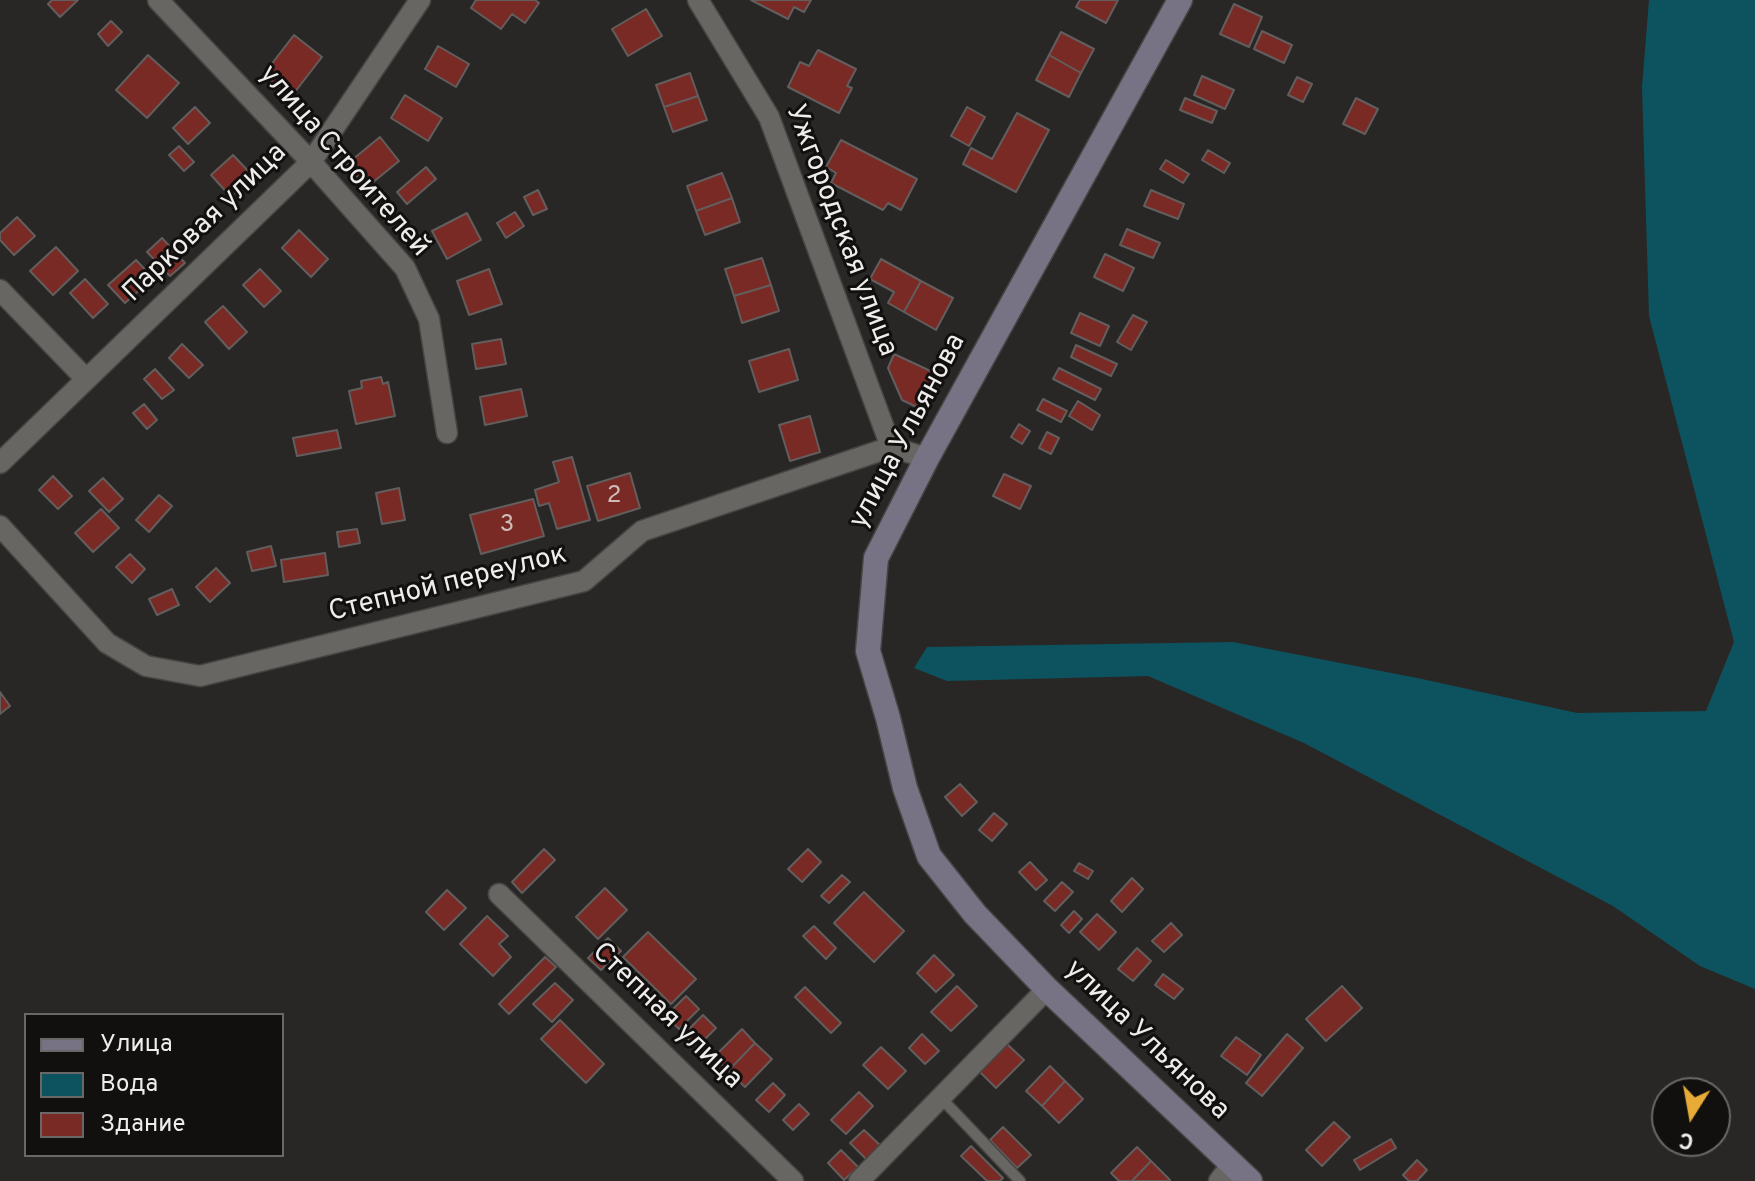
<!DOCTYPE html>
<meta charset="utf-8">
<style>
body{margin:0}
#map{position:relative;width:1755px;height:1181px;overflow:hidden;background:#292725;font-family:Overpass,sans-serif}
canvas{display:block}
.legend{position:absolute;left:24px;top:1013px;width:260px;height:144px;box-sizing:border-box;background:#11100f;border:2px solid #696867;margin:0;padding:10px 14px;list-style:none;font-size:24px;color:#eeedec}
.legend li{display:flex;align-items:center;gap:16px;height:40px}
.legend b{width:40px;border:2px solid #696867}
.north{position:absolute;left:1651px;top:1077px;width:80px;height:80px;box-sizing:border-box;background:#11100f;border:2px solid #696867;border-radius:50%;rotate:191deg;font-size:22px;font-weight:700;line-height:32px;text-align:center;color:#eeedec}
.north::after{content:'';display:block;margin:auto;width:28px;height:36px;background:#e9ab38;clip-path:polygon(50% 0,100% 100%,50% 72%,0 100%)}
</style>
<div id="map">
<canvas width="1755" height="1181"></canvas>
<ul class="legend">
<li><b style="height:10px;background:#787384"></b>Улица</li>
<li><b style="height:22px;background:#0d535f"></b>Вода</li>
<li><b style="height:22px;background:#792a25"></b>Здание</li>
</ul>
<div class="north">С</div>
</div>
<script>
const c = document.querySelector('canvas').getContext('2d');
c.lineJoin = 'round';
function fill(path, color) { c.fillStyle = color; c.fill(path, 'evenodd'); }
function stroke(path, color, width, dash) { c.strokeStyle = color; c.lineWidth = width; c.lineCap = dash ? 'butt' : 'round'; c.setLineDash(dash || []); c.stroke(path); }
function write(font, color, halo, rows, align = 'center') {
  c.font = font + ' Overpass,sans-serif'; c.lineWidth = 6; c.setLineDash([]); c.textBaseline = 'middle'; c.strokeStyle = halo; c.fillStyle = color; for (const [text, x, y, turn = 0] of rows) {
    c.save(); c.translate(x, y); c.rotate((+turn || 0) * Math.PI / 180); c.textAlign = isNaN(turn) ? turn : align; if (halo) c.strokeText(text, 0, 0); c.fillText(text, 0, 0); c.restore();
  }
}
const water = new Path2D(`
 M1649 0H1755V989L1700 966 1613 906 1304 743 1148 676 947 681 914 668 927 647 1233 642 1422 679 1577 713 1706 711 1734 642 1649 316 1642 87Z`);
const building = new Path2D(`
 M52 0H78L60 17 48 4Z
 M476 0H535L539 3 525 23 512 14 501 29 471 8Z
 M751 0H811L804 12 794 7 788 19Z
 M1080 0H1118L1106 23 1076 7Z
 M1234 4 1262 17 1249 47 1220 34Z
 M646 9 662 36 628 56 612 29Z
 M111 21 122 32 108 46 98 34Z
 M1262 31 1292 45 1284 63 1254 49Z
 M1061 32 1094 49 1081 73 1049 55Z
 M294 35 322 57 291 97 263 75Z
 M438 46 469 64 456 87 425 69Z
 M818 50 856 69 847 86 852 88 839 113 788 87 800 62 809 66Z
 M148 55 179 83 147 118 116 90Z
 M1049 55 1081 73 1069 97 1036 80Z
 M690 73 698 96 664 107 656 85Z
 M1202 76 1234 90 1225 109 1194 95Z
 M1297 77 1312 84 1303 102 1288 95Z
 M405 95 442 118 428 141 391 118Z
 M698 96 707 120 673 132 664 107Z
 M1185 98 1217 111 1212 123 1180 110Z
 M1356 98 1378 109 1365 134 1343 124Z
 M195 107 210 123 188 144 173 128Z
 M967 107 985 117 969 146 951 136Z
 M1017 113 1049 130 1016 192 963 164 971 148 992 159Z
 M380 137 399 161 366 188 347 164Z
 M841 140 917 179 901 210 888 203 883 210 831 183 836 173 826 167Z
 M179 146 194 162 184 171 169 155Z
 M1208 150 1230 163 1224 173 1202 160Z
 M233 155 253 176 231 197 211 175Z
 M1166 160 1189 174 1183 183 1160 169Z
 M426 167 436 179 407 204 397 192Z
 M722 173 732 198 696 211 687 186Z
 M538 190 547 209 533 215 524 197Z
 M1151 190 1184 204 1178 219 1144 206Z
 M732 198 740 222 705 235 696 211Z
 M515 212 524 226 506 238 497 223Z
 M467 213 481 240 447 259 432 231Z
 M17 217 35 236 14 255 0 240V233Z
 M1127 229 1160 243 1153 258 1120 245Z
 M299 230 328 259 311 277 282 248Z
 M162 238 185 263 170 276 147 252Z
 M56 247 78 271 53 295 30 271Z
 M1105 254 1134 268 1123 291 1094 277Z
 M762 258 771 285 734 296 725 269Z
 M881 259 921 281 904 312 888 303 894 292 870 279Z
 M136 260 153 278 125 303 108 285Z
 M260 269 281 291 264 307 243 285Z
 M489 269 502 304 469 315 457 281Z
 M85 279 108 304 93 318 70 293Z
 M921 281 953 298 936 330 904 312Z
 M771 285 779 311 742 323 734 296Z
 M223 306 247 332 229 349 205 322Z
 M1080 313 1109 326 1100 346 1071 333Z
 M1133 315 1147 322 1131 350 1117 342Z
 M501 339 506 364 476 369 472 344Z
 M182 344 203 365 189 378 169 358Z
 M1076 345 1117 364 1111 376 1071 357Z
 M789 349 798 380 759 392 749 361Z
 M894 354 937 374 921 409 902 400 888 368Z
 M1059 368 1101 389 1095 400 1053 379Z
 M155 369 174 390 162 399 144 379Z
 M381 377 383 384 388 382 395 416 356 424 349 391 362 388 361 381Z
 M521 389 527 416 485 425 480 397Z
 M1043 399 1067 411 1061 422 1037 410Z
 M1078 401 1100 415 1092 430 1069 416Z
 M144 404 157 420 147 429 133 413Z
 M810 416 820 452 790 461 779 425Z
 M1019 424 1030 431 1022 444 1011 437Z
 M337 430 341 448 297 456 293 438Z
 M1047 432 1059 438 1051 454 1039 448Z
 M572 457 590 520 557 529 549 503 539 506 535 490 559 482 553 462Z
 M630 473 640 508 598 521 587 486Z
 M1004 474 1031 486 1020 509 993 496Z
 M53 476 72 496 58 509 39 490Z
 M103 478 123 499 109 512 89 491Z
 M399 488 405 520 382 524 376 493Z
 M159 495 172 506 149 532 136 520Z
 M533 499 544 536 481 554 470 515Z
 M101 509 119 528 93 552 75 533Z
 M357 529 360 543 339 547 337 532Z
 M271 546 276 566 252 571 247 552Z
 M325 553 328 575 284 582 281 560Z
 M130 554 145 569 132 583 116 567Z
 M216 568 230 583 210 602 196 587Z
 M172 589 179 605 157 615 149 599Z
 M0 692 10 706 0 714Z
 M960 784 977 802 962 816 945 797Z
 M994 813 1007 824 992 841 979 830Z
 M544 849 555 860 522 893 512 882Z
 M808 849 821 862 802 882 788 869Z
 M1030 862 1047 880 1036 890 1019 872Z
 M1079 863 1093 871 1088 879 1074 871Z
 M842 875 850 882 829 903 821 896Z
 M1132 878 1143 889 1122 912 1111 901Z
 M1062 882 1073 892 1055 911 1044 901Z
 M605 888 627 910 598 939 576 917Z
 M447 890 466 908 444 930 426 912Z
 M864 892 904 931 874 962 834 923Z
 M1074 911 1082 919 1069 933 1061 925Z
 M1097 914 1116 932 1099 950 1080 932Z
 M487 916 508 936 499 944 511 957 493 976 460 944Z
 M1171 923 1182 935 1164 952 1152 941Z
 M814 926 836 948 826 959 803 936Z
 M648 932 696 979 671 1004 623 957Z
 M608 938 621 951 601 970 588 958Z
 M1137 948 1151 961 1133 981 1118 969Z
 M934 955 954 975 936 992 917 973Z
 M545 957 556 967 509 1014 499 1004Z
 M1163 974 1183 989 1174 999 1155 985Z
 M555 983 573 1000 552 1022 533 1004Z
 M957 986 977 1006 951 1031 931 1012Z
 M1342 986 1362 1008 1326 1041 1306 1019Z
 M805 987 841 1023 831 1033 795 997Z
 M686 996 699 1009 679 1029 666 1016Z
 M703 1015 716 1028 697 1047 683 1035Z
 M560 1020 604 1064 586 1083 541 1039Z
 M742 1029 755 1043 728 1071 714 1057Z
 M922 1034 939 1051 925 1064 909 1048Z
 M1287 1034 1303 1048 1262 1096 1246 1083Z
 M1236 1037 1261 1055 1247 1075 1221 1056Z
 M755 1043 772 1059 745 1087 728 1071Z
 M1007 1044 1024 1060 996 1088 980 1072Z
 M881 1047 906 1071 888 1089 863 1065Z
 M1050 1066 1065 1081 1042 1106 1026 1091Z
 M1065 1081 1083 1099 1059 1123 1042 1106Z
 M773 1083 785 1095 769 1112 756 1100Z
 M859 1092 873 1106 846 1134 831 1120Z
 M799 1104 809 1114 793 1130 783 1120Z
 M1334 1122 1350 1137 1322 1166 1306 1150Z
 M1003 1127 1031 1155 1017 1168 990 1140Z
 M864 1130 881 1146 867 1160 850 1143Z
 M1391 1139 1396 1148 1360 1170 1354 1160Z
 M971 1146 1003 1178 1000 1181H987L961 1156Z
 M1137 1147 1151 1161 1132 1181H1119L1111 1173Z
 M841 1150 858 1167 844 1180 828 1163Z
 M1417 1160 1427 1170 1417 1181H1409L1403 1175Z
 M1151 1161 1170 1180 1168 1181H1132Z`);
const lane = new Path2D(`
 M941 1098 1020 1181`);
const street = new Path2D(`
 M158 0 311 162 405 268 429 319 447 433
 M698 0 769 117 891 447
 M0 290 86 379
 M0 463 311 162 420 0
 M0 526 107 643 146 666 200 676 584 581 642 531 891 447 927 458
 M499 894 793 1181
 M859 1181 1047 989
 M1219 1181 1232 1164`);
const secondary = new Path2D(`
 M1180 0 927 458 876 558 868 651 888 718 905 788 929 856 975 914 1047 989 1250 1181`);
const numberNames = [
 ["2",614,497],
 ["3",507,526]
];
const streetNames = [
 ["улица Строителей",343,162,49],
 ["Парковая улица",206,224,-44],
 ["Ужгородская улица",840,231,69],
 ["улица Ульянова",909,432,-62],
 ["Степной переулок",448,585,-14],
 ["Степная улица",666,1017,44],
 ["улица Ульянова",1146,1041,44]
];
fill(water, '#0d535f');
fill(building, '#792a25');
stroke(building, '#615e5d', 2);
stroke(lane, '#464543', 13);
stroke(street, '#464543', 23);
stroke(secondary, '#464543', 27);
stroke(lane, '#676663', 10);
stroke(street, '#676663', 20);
stroke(secondary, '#787384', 24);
write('24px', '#d1bcba', null, numberNames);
write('28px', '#eeedec', '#11100f', streetNames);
</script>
